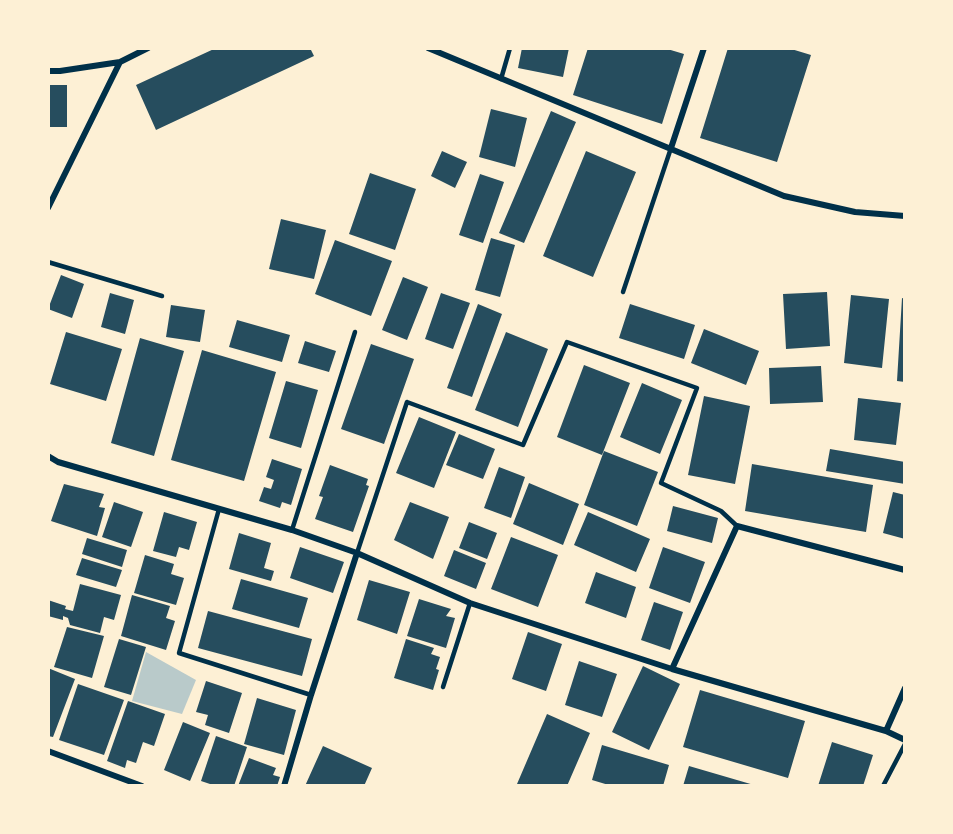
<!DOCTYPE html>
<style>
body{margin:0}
#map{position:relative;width:953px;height:834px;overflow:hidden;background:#fdf0d5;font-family:Raleway,sans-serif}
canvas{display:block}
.frame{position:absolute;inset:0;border:50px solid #fdf0d5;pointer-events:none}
</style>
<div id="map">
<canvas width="953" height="834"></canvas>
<div class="frame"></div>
</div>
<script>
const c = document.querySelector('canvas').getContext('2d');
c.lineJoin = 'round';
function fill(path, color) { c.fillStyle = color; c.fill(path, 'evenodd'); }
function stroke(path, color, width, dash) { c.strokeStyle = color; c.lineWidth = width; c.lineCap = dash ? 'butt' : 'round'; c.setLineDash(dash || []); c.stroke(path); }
const green = new Path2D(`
 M146 652 196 680 182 714 132 701Z`);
const building = new Path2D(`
 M216 48H310L314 56 156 130 136 85Z
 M522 48H569L563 77 518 68Z
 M588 48H664L684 54 662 124 573 95Z
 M728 48H788L811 55 777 162 700 138Z
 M48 85H67V127H48Z
 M491 109 527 118 515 167 479 157Z
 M551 111 576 122 524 243 499 233Z
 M442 151 467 162 455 188 431 176Z
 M586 151 636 172 593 277 543 256Z
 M370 173 416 189 395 250 349 234Z
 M480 174 504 182 483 243 459 235Z
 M281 219 326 230 314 279 269 269Z
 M491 238 515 245 500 297 475 290Z
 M335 240 392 261 371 316 315 294Z
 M61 275 84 284 72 318 48 309Z
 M403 277 428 287 407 340 382 330Z
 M827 292 830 346 786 349 783 294Z
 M110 293 134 300 125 334 101 327Z
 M441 293 470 303 453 349 425 339Z
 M851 295 889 299 882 368 844 363Z
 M902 298 905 299V382L897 381Z
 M478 304 502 314 472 397 447 388Z
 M630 304 695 325 684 359 619 338Z
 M171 305 205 310 200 342 166 337Z
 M237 320 290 335 282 362 229 347Z
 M704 329 759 351 746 385 691 363Z
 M66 332 122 349 106 401 50 384Z
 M506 332 548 349 518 427 475 410Z
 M140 338 184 351 154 456 111 443Z
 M305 341 336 351 329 372 298 363Z
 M371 344 414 359 384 444 341 429Z
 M202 350 276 372 244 481 171 460Z
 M584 365 630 383 602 455 557 437Z
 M821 366 823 402 770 404 769 368Z
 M286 381 318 390 301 448 269 438Z
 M642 383 682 400 660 454 620 437Z
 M704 396 750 406 735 484 688 475Z
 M858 398 901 403 896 445 854 440Z
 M419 417 456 432 434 488 396 473Z
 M459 434 495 449 483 479 446 465Z
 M830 449 905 462V484L826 471Z
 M604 451 658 472 637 526 584 505Z
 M272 459 302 469 291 505 282 502 280 508 259 501 264 487 271 489 274 480 266 477Z
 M752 464 873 485 866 532 745 511Z
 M330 465 368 479 366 485 369 486 353 532 315 519 323 497 319 496Z
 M499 467 525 477 511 518 484 508Z
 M529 483 579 504 563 545 513 524Z
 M64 484 104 494 99 507 105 508 97 536 51 521Z
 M893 492 905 495V539L883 533Z
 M114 502 143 512 131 547 102 537Z
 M410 502 449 517 433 559 394 540Z
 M673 506 718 518 712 543 667 531Z
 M164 512 197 522 189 550 179 547 176 557 153 551Z
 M588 512 650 539 636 572 574 545Z
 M469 522 497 533 487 559 459 548Z
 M239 533 271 543 264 568 274 571 271 581 229 569Z
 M511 537 558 555 538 607 491 589Z
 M87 538 127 550 122 567 82 554Z
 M300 547 344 562 333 593 290 578Z
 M663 547 705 562 690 603 649 588Z
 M454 550 486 563 476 589 444 576Z
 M145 555 174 564 171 574 184 578 176 605 134 593Z
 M82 558 122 570 116 587 76 575Z
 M596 572 636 587 626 618 585 603Z
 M241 579 308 598 299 628 232 609Z
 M369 580 410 592 397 634 357 620Z
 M80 584 121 595 114 620 104 617 100 633 70 625 68 618 63 616V620L48 616V600L66 606 65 609 73 611Z
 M132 595 170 606 166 618 175 621 166 650 121 636Z
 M419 599 451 609 446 616 455 618 446 648 407 636Z
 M654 602 683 612 670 650 641 640Z
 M208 611 312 639 302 676 198 648Z
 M67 627 104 636 92 678 54 667Z
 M528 632 562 644 546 691 512 679Z
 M119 639 146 647 131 695 104 687Z
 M406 639 434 648 431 654 440 657 436 669 439 670 433 690 394 678Z
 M579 661 617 674 602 717 565 705Z
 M643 666 680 684 649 750 612 732Z
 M48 668 75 679 53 737 48 736Z
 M206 681 242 693 229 733 205 725 208 715 196 712Z
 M78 684 124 700 104 755 59 740Z
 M700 690 805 721 788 778 683 747Z
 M257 698 296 710 284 755 244 744Z
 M128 701 165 714 154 746 143 742 136 763 127 760 125 768 107 761Z
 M547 714 590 733 567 786H521L517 784Z
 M183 722 210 733 190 781 164 770Z
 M216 736 247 747 234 786H216L201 781Z
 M832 742 873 755 863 786H818Z
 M602 745 669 765 663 786H612L592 780Z
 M323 746 372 768 364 786H305Z
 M249 758 276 768 273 775 280 777 277 786H238Z
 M689 766 754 785V786H683Z`);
const service = new Path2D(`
 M501 79 510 48
 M48 262 162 296
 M623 292 671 148
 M219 509 179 653 311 695
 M292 530 355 332
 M357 553 407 402 523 445 567 342 697 388 661 483 721 511 737 526
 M443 687 470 603
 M883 786 905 744`);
const minor = new Path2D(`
 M428 48 784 196 855 212 905 216
 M48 71H60L120 62
 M671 148 704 48
 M48 208 120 62 148 48
 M48 456 58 462 292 530 357 553 470 603 672 669 886 731 905 740
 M672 669 737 526 905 570
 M886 731 905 688
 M48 751 142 786
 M284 786 311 695 357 553`);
fill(green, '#b9caca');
fill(building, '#264d5e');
stroke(service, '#003049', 4.5);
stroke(minor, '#003049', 6);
</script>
